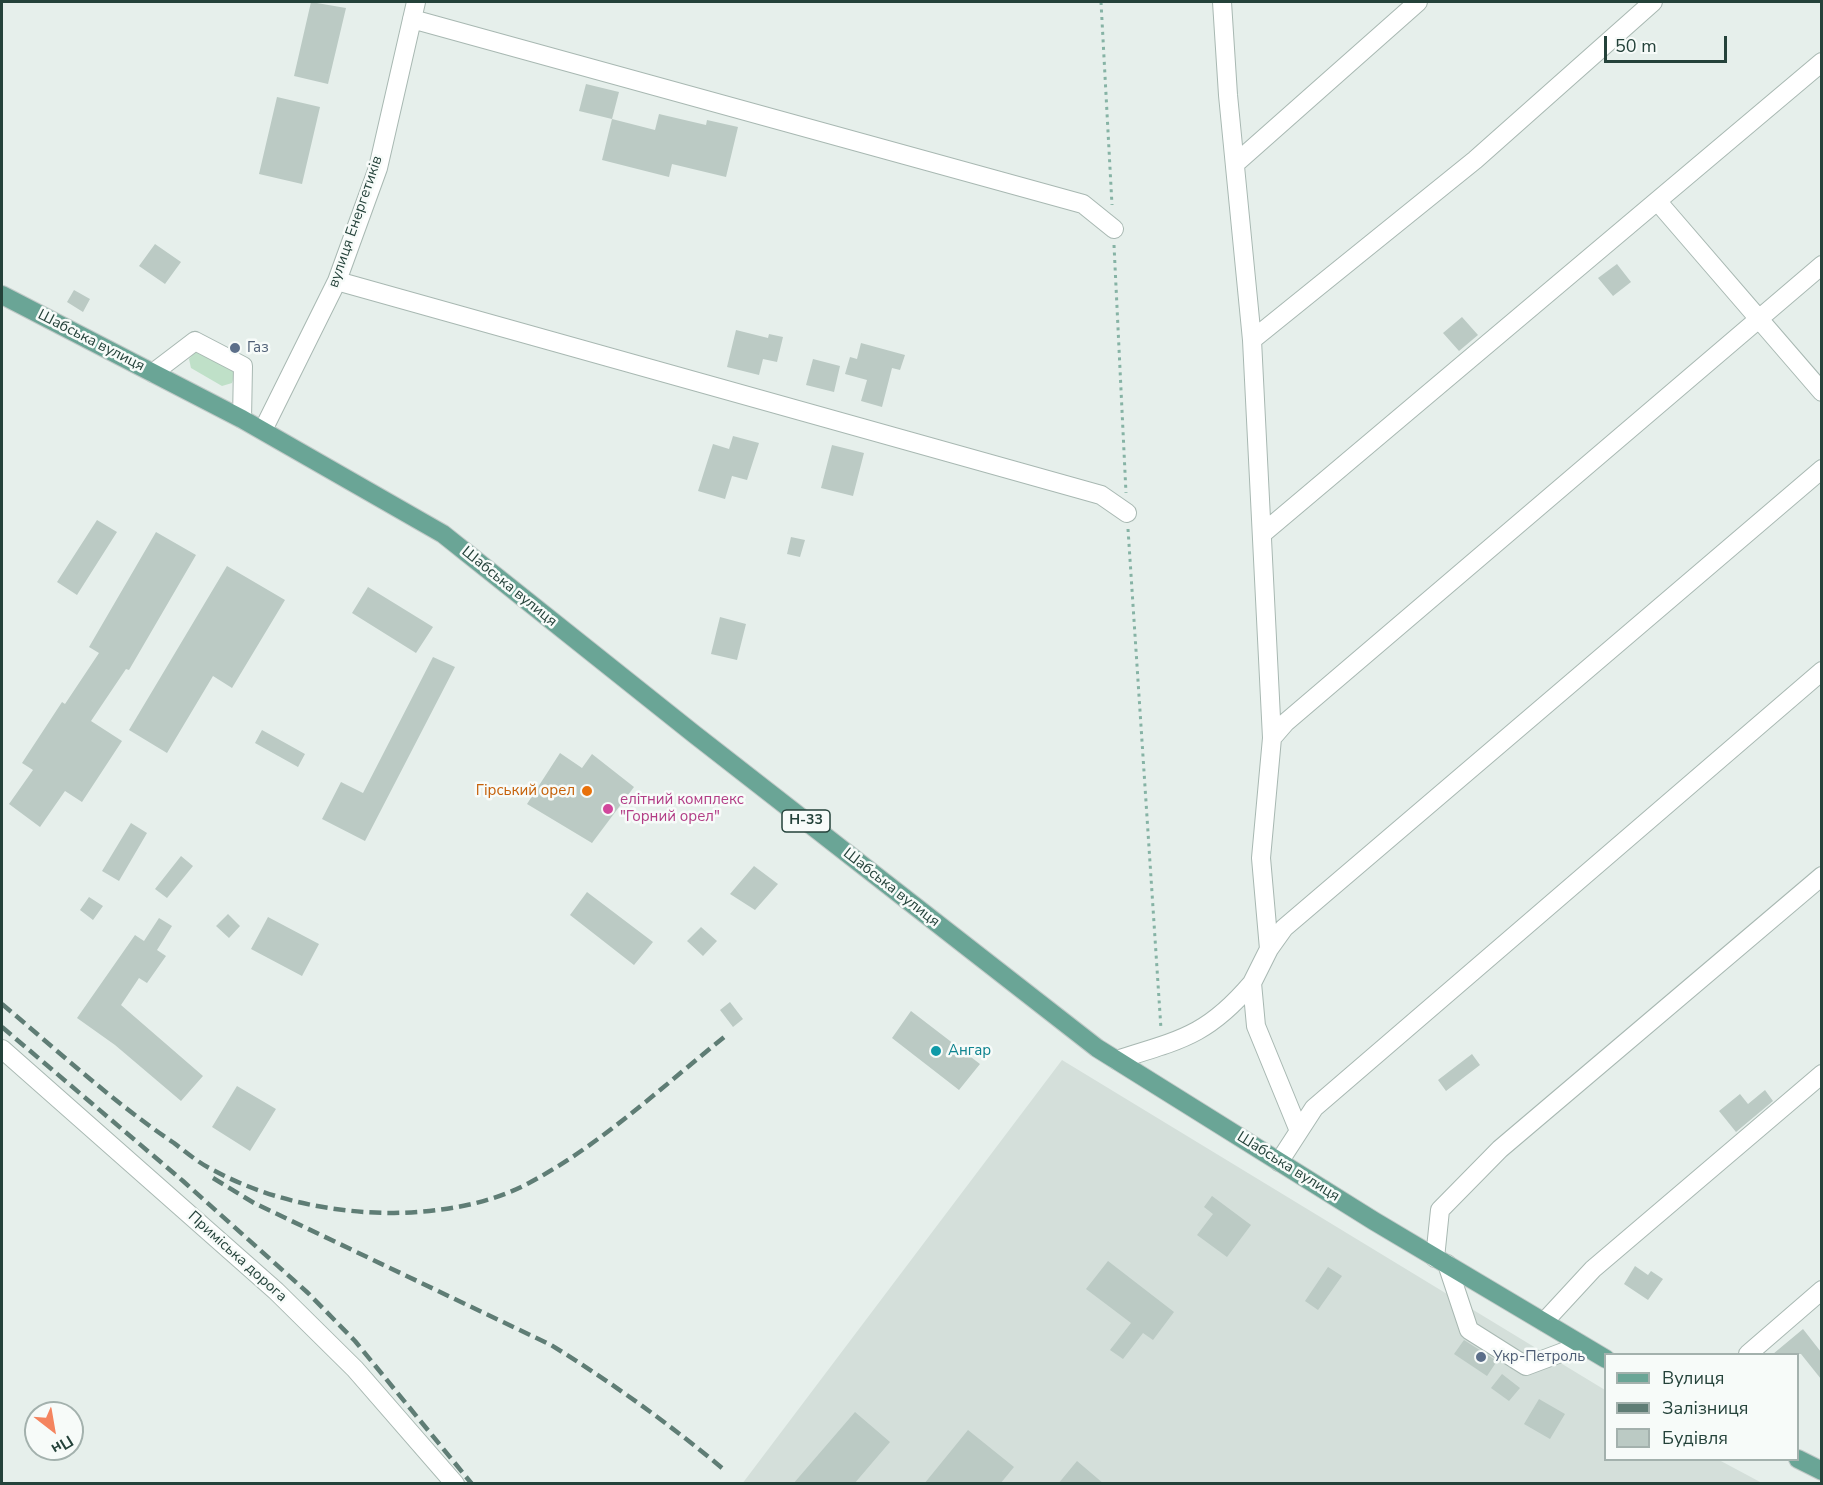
<!DOCTYPE html>
<meta charset="utf-8">
<style>
body{margin:0}
#map{position:relative;width:1823px;height:1485px;overflow:hidden;background:#e6efeb;font-family:"Nunito Sans",sans-serif}
canvas{display:block}
.frame{position:absolute;inset:0;border:3px solid #24423a;pointer-events:none}
.legend{position:absolute;left:1604px;top:1353px;width:195px;height:108px;box-sizing:border-box;background:#f7fbf9;border:2px solid #a3b1ad;margin:0;padding:8px 10px;list-style:none;font-size:18px;color:#24423a}
.legend li{display:flex;align-items:center;gap:12px;height:30px}
.legend b{width:30px;border:2px solid #a3b1ad}
.north{position:absolute;left:24px;top:1401px;width:60px;height:60px;box-sizing:border-box;background:#f7fbf9;border:2px solid #a3b1ad;border-radius:50%;rotate:149deg;font-size:16px;font-weight:700;line-height:24px;text-align:center;color:#24423a}
.north::after{content:'';display:block;margin:auto;width:21px;height:27px;background:#f4845f;clip-path:polygon(50% 0,100% 100%,50% 72%,0 100%)}
.scale{position:absolute;left:1604px;top:36px;width:123px;height:27px;box-sizing:border-box;border:3px solid #24423a;border-top:0;padding-left:8px;font-size:18px;line-height:21px;white-space:nowrap;color:#24423a;-webkit-text-stroke:4px #f7fbf9;paint-order:stroke}
</style>
<div id="map">
<canvas width="1823" height="1485"></canvas>
<div class="frame"></div>
<ul class="legend">
<li><b style="height:8px;background:#6aa596"></b>Вулиця</li>
<li><b style="height:8px;background:#5f7d75"></b>Залізниця</li>
<li><b style="height:16px;background:#bbcac4"></b>Будівля</li>
</ul>
<div class="north">Пн</div>
<div class="scale">50 m</div>
</div>
<script>
const c = document.querySelector('canvas').getContext('2d');
c.lineJoin = 'round';
function fill(path, color) { c.fillStyle = color; c.fill(path, 'evenodd'); }
function stroke(path, color, width, dash) { c.strokeStyle = color; c.lineWidth = width; c.lineCap = dash ? 'butt' : 'round'; c.setLineDash(dash || []); c.stroke(path); }
function write(font, color, halo, rows, align = 'center') {
  c.font = font + ' "Nunito Sans",sans-serif'; c.lineWidth = 5; c.setLineDash([]); c.textBaseline = 'middle'; c.strokeStyle = halo; c.fillStyle = color; for (const [text, x, y, turn = 0] of rows) {
    c.save(); c.translate(x, y); c.rotate((+turn || 0) * Math.PI / 180); c.textAlign = isNaN(turn) ? turn : align; if (halo) c.strokeText(text, 0, 0); c.fillText(text, 0, 0); c.restore();
  }
}
const built = new Path2D(`
 M1062 1060 1605 1390 1606 1460H1719L1762 1483 742 1484Z`);
const green = new Path2D(`
 M196 351 233 367 235 373 232 383 222 386 191 368 189 359Z`);
const building = new Path2D(`
 M311 2 346 8 328 84 294 76Z
 M586 84 619 92 612 119 579 111Z
 M277 97 320 107 302 184 259 174Z
 M659 114 706 125 707 120 738 127 726 177 672 164 669 177 602 160 612 119 655 130Z
 M155 244 181 262 165 284 139 266Z
 M1617 264 1631 282 1613 296 1598 278Z
 M74 290 90 299 83 312 67 302Z
 M1462 317 1478 335 1459 351 1443 333Z
 M736 330 768 338 769 334 783 337 777 362 763 359 759 375 727 367Z
 M861 343 905 355 900 370 892 368 882 407 861 401 867 380 845 374 850 357 857 359Z
 M813 359 840 366 834 392 806 385Z
 M733 436 759 443 747 480 732 476 725 499 698 491 713 444 729 449Z
 M832 445 864 453 853 496 821 488Z
 M97 520 117 532 77 595 57 582Z
 M156 532 196 555 129 670 126 669 91 721 122 741 82 802 65 791 40 827 9 804 33 770 22 763 62 702 65 704 99 653 89 647Z
 M791 537 805 540 800 557 787 554Z
 M227 566 285 600 232 688 213 676 167 753 129 730Z
 M368 587 433 627 416 653 352 613Z
 M720 617 746 624 737 660 711 654Z
 M433 657 455 667 365 841 322 819 341 782 363 793Z
 M262 730 305 754 298 767 255 743Z
 M560 753 582 768 592 754 634 787 592 843 527 804Z
 M131 823 147 833 119 881 102 871Z
 M181 856 193 866 167 898 155 889Z
 M754 866 778 884 755 910 730 894Z
 M587 892 653 942 634 965 570 915Z
 M89 897 103 906 93 920 80 910Z
 M228 914 240 926 229 938 216 926Z
 M268 917 319 944 302 976 251 949Z
 M159 918 172 926 157 950 166 956 147 983 139 978 121 1005 203 1076 181 1101 115 1045 77 1018 135 935 144 941Z
 M701 927 717 941 703 956 687 941Z
 M730 1002 743 1019 733 1027 720 1010Z
 M911 1011 980 1064 959 1090 892 1038Z
 M1472 1054 1480 1065 1446 1091 1438 1080Z
 M237 1086 276 1109 250 1151 212 1127Z
 M1765 1090 1773 1101 1736 1132 1719 1111 1740 1094 1748 1104Z
 M1212 1196 1251 1225 1227 1257 1197 1235 1213 1214 1204 1207Z
 M1108 1261 1174 1312 1153 1340 1143 1333 1123 1359 1110 1350 1131 1323 1086 1289Z
 M1635 1266 1648 1275 1651 1271 1663 1279 1648 1300 1624 1284Z
 M1328 1267 1342 1276 1318 1310 1305 1301Z
 M1803 1329 1821 1352V1379L1801 1354H1773Z
 M1464 1340 1497 1361 1487 1376 1454 1354Z
 M1502 1374 1520 1388 1509 1401 1491 1388Z
 M1539 1399 1565 1414 1550 1439 1524 1424Z
 M855 1412 890 1442 854 1484H793Z
 M968 1430 1014 1467 1000 1484H924Z
 M1077 1461 1104 1484H1058Z`);
const path = new Path2D(`
 M1101 2 1112 205
 M1114 245 1126 493
 M1128 529 1161 1029`);
const minor = new Path2D(`
 M1222 2 1228 95 1252 340 1272 738 1261 858 1269 949 1252 983 1256 1026 1299 1131
 M412 19 1083 204 1114 229
 M1235 164 1418 2
 M1658 202 1822 392
 M337 281 1101 495 1127 513
 M1252 340 1475 160 1653 2
 M153 373 195 341 243 366 242 419
 M263 430 337 281 378 168 416 2
 M1262 534 1822 62
 M1272 738 1285 723 1822 265
 M1269 949 1284 928 1822 469
 M2 1049 276 1291 355 1369 455 1484
 M1116 1060C1180 1040 1207 1036 1252 983
 M1279 1162 1314 1108 1822 671
 M1435 1258 1440 1210 1500 1149 1822 876
 M1447 1264 1469 1330 1526 1366 1582 1345
 M1544 1322 1593 1269 1822 1074
 M1748 1354 1822 1290`);
const major = new Path2D(`
 M2 295 242 419 443 534 694 734 1097 1048 1374 1221 1606 1359
 M1798 1459 1822 1471`);
const rail = new Path2D(`
 M2 1004C58 1051 113 1102 174 1143 187 1153 200 1164 215 1171 269 1200 333 1213 394 1213 440 1212 488 1205 529 1183 602 1144 664 1085 728 1034
 M2 1027 183 1181 308 1293 355 1341 472 1484
 M213 1178 254 1203 551 1345C611 1382 668 1423 722 1468`);
const markers = [
 [235,348,6,"#5c6f8a"],
 [587,791,6,"#e8710a"],
 [608,809,6,"#d1479c"],
 [936,1051,6,"#0f9aa8"],
 [1481,1357,6,"#5c6f8a"]
];
const shields = [
 [806,821,48]
];
const shieldNames = [
 ["Н-33",806,821]
];
const streetNames = [
 ["вулиця Енергетиків",356,222,-71],
 ["Шабська вулиця",91,341,27],
 ["Шабська вулиця",509,587,39],
 ["Шабська вулиця",891,888,38],
 ["Шабська вулиця",1288,1167,32],
 ["Приміська дорога",237,1257,42]
];
const serviceNames = [
 ["Газ",247,348],
 ["Укр-Петроль",1493,1357]
];
const foodNames = [
 ["Гірський орел",575,791]
];
const hotelNames = [
 ["елітний комплекс",620,800],
 ["\"Горний орел\"",620,817]
];
const cultureNames = [
 ["Ангар",948,1051]
];
fill(built, '#d4dfda');
fill(green, '#bfe0c8');
fill(building, '#bbcac4');
stroke(minor, '#a8b8b2', 20);
stroke(major, '#c2cac8', 20);
stroke(path, '#86b3a5', 3, [3, 4.5]);
stroke(minor, '#fff', 18);
stroke(major, '#6aa596', 18);
stroke(rail, '#5f7d75', 4.5, [12, 6]);
for (const [x, y, r, color] of markers) { const dot = new Path2D(); dot.arc(x, y, r, 0, 2 * Math.PI); c.fillStyle = color; c.fill(dot); stroke(dot, '#f7fbf9', 2); }
for (const [x, y, w] of shields) { const box = new Path2D(); box.roundRect(x - w / 2, y - 11, w, 22, 4.5); c.fillStyle = '#f7fbf9'; c.fill(box); stroke(box, '#24423a', 1.5); }
write('bold 14px', '#24423a', null, shieldNames);
write('15px', '#24423a', '#f7fbf9', streetNames);
write('15px', '#4e5e75', '#f7fbf9', serviceNames, 'left');
write('15px', '#c56008', '#f7fbf9', foodNames, 'right');
write('15px', '#b23c85', '#f7fbf9', hotelNames, 'left');
write('15px', '#0d838f', '#f7fbf9', cultureNames, 'left');
</script>
